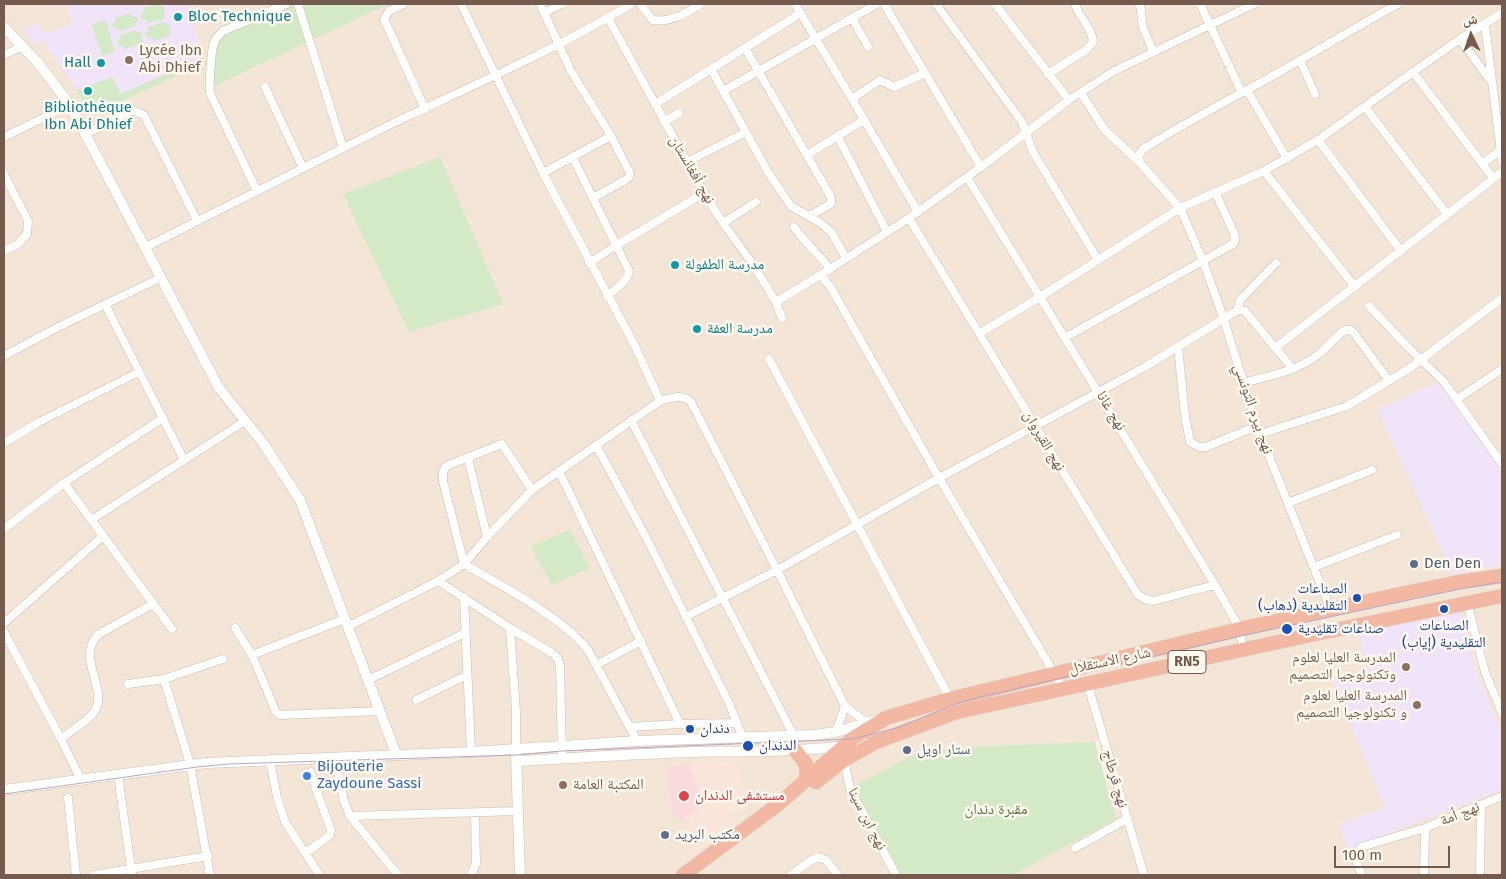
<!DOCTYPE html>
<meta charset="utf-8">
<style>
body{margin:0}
#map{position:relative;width:1506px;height:879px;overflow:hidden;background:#fbf4e7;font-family:"Fira Sans","Noto Naskh Arabic",sans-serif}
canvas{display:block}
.frame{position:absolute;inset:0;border:5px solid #745b4d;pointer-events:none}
.north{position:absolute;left:1446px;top:10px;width:50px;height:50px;-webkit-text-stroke:4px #fef8ee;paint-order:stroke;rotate:357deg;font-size:14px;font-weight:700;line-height:20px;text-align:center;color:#745b4d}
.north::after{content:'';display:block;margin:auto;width:18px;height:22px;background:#745b4d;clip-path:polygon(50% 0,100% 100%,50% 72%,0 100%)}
.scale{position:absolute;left:1334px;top:846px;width:116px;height:22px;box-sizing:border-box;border:2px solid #745b4d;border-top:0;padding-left:6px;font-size:15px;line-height:18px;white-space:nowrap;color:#745b4d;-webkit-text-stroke:4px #fef8ee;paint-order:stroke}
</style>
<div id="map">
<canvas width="1506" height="879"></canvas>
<div class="frame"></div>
<div class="north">ش</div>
<div class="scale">100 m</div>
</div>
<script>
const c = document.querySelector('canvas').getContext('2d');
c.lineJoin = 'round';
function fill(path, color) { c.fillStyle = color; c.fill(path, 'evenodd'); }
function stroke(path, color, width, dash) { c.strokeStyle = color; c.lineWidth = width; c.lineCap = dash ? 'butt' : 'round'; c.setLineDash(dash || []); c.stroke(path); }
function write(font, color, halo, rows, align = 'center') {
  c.font = font + ' "Fira Sans","Noto Naskh Arabic",sans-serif'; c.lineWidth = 5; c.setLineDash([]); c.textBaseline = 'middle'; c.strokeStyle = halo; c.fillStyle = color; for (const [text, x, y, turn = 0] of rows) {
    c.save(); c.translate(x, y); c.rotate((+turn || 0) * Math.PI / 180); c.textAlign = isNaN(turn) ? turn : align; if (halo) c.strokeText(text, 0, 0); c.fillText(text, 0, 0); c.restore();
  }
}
const residential = new Path2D(`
 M4 4H1502V875H1013L1115 819 1099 741 1095 742 1009 745 921 751 851 788 900 875H4Z`);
const commercial = new Path2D(`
 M734 761 750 802 732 815 737 822 692 855 686 837 688 830 689 815 700 808 697 784 688 763Z`);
const education = new Path2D(`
 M67 4H190L204 63 90 116 74 85 42 41 36 46 23 31 38 22 42 33 72 25Z
 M1440 381 1502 468V566L1452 574 1377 409Z
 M1459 608 1477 674 1502 730V790L1348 849 1339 824 1385 807 1332 681 1369 668 1355 629Z`);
const medical = new Path2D(`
 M688 763 697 784 701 808 680 821 672 812 666 766Z`);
const green = new Path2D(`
 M158 4 165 9 166 12 164 15V19L148 23 146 20 141 19 140 16 143 13 144 8Z
 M292 4H388L210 88 218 43 223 36Z
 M130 13 132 17H137L138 20 134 27 119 31 116 28H112L111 25 116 21 115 18Z
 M106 20 115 52 102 56 92 24Z
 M164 22 170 27V36L154 41 152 38 146 37 145 33 148 31 149 27Z
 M136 30 141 33 143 40 141 44 124 49 123 46H119L117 41 119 40 120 35Z
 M203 57 204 63 90 116 77 90 112 77 121 94Z
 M440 157 503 304 409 332 343 194Z
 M570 529 590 568 552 585 531 547Z
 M1095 742 1116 819 1013 875H900L850 788 921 751 1009 745Z`);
const street = new Path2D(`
 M298 4 343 148
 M404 4 389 11 384 19 425 109
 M461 4 543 173 634 344 660 401
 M540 4 571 71 611 136 630 173V176L627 179 593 198
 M640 4 653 20C671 23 686 13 701 4
 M795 4 852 99 918 212
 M884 4 981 167
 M936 4 1022 122 1033 152 1098 260
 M995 4 1069 100
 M1140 4 1143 28 1153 51
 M1200 4 1242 93
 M544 13 562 4
 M608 18 704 193 723 223 752 263 776 302 782 318
 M852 18 868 47
 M1485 25 1502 160
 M1460 39 1490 80
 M745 48 831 197V204L809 216
 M4 55 23 46
 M1300 60 1315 94
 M711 69 768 172 791 206 819 222 831 232 846 258
 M1413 72 1493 178
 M1048 74 1086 50 1093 42C1092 27 1079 18 1075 4
 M265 87 303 168
 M1247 90 1287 159
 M723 91 877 4
 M1081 93 1104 129 1140 163 1180 208 1203 261 1224 320 1257 426 1330 608
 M852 99 880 80 894 87 925 73
 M655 104 801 13
 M1365 107 1447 214
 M664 122 679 113
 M86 134 132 110 144 115 197 221
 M4 137 70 105
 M838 137 887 232
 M1318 140 1401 251
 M807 155 864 120
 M573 158 629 271C627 282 616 289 607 296
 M687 162 746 132
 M1140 163 1139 155 1143 149C1186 122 1231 99 1276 74 1317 51 1357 26 1398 4
 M1482 164 1501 150
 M1264 171 1355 287
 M543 173 611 136
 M4 174 28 221 27 234 17 245 4 251
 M967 177 1215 585 1240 629 1243 651
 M257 191 210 93C209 84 211 48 215 40 217 37 220 34 223 31L286 4
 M909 218 1138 595 1145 599 1153 601 1215 585
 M723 223 756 202
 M794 227C805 243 819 254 830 269
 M144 248C232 204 320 159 408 116 483 81 560 47 631 4
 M589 263 617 245 704 193
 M821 275 831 288 939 478 1063 688
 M776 302 830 269 909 218 981 167 1069 100 1114 71 1254 4
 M105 304 184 460
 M1369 306 1408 347 1444 382 1502 464
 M1237 311 1240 300 1276 263
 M980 333 1040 297 1180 208 1264 171 1318 140 1413 72 1460 39 1502 13
 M1066 337 1233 244 1235 241 1234 233 1215 192
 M1178 347 1185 416 1190 442 1199 447H1206L1257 426
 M1275 348 1502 172
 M4 356 58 327 160 278
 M769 359 950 699
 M1243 383C1268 376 1298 371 1319 354 1328 346 1336 337 1345 330H1351L1354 333 1389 381
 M1457 399 1502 369
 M631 420 794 736
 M1260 434 1347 406 1410 368 1502 298
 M4 443 39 422 139 372
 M596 445 647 539 729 703 743 738
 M468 458 487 537
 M559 471 680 724
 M64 483 172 629
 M532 490 502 444 446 466 443 472V481L464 564C501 586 561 616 588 650L637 741
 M1288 503 1372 470
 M91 520 245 421
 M4 529 64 483 163 418
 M1314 567 1397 535
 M438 581 510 628 552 653 558 659 560 666 562 758
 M464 597 471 752
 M1467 602 1485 672 1502 713
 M685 617 777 570 939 478 1143 368 1233 313 1240 310 1245 311 1292 368
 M4 623 103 536
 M347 627 438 581 464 564 487 537 532 490 660 401C671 398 682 393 691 402L777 570 845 706 867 723
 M235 628 252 655 276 712 280 715 380 711
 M510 628 516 711V749
 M4 632 61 739 81 780
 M252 655 344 619
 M596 665 641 641
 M164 679 190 764 210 875
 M368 680 465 633
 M1087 682 1144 875
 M128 684 164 679 223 659
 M416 700 467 675
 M630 727 680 724 737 723
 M836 732 845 706
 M61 739C70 731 88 721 94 712 110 690 74 657 99 634L153 604
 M271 759V766L277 797 285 822 319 874
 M844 760 850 789 896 875
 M338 772 344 801 350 816 398 875
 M118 775 132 875
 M68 798 76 875
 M350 816 518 811
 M1075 848 1127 819
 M306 853 330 835 331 830 317 792 311 772
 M94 875 208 856
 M471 875 476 864 475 813
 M791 875 810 861 819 857 826 860 838 875
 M1362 875C1357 864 1352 856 1361 847L1425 828 1502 796
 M1424 875 1425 828
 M1480 875 1481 806`);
const secondary = new Path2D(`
 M4 27 39 64 70 105 219 388 263 443 300 500 396 754
 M516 754 520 875
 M516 761C575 758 633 754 691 752 751 751 811 752 870 743
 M4 790 206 763 471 752 637 741 813 735 836 732 873 721`);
const highway = new Path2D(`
 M795 750 806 764 807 779
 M816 782 844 760 876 742 957 712 1315 634 1502 596
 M683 875 780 803 852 739 886 718 950 699 1240 629 1405 593 1459 582 1502 576`);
const tram = new Path2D(`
 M4 794 197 767 229 764 516 755 562 751 852 739 897 728 958 703 980 697 1241 636 1460 589 1502 582`);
const markers = [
 [178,17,5,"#0f9aa8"],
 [129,60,5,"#8d6e63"],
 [101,63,5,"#0f9aa8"],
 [88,91,5,"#0f9aa8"],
 [675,265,5,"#0f9aa8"],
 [697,329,5,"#0f9aa8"],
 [1414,564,5,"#5c6f8a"],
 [1357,598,5,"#1a4fb4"],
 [1444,609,5,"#1a4fb4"],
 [1287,629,6,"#1a4fb4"],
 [1406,667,5,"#8d6e63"],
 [1417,705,5,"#8d6e63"],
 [690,729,5,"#1a4fb4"],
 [748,746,6,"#1a4fb4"],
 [907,750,5,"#5c6f8a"],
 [307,776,5,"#3f7fe0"],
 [563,785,5,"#8d6e63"],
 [684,796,6,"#e0444e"],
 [665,835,5,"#5c6f8a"]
];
const shields = [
 [1187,662,38]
];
const shieldNames = [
 ["RN5",1187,662]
];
const cultureNames = [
 ["Bloc Technique",188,17],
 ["Hall",91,63,"right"],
 ["Bibliothèque",88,108,"center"],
 ["Ibn Abi Dhief",88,125,"center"],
 ["مدرسة الطفولة",685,265],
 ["مدرسة العفة",707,329]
];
const educationNames = [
 ["Lycée Ibn",139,51],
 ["Abi Dhief",139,68],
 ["المدرسة العليا لعلوم",1396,658,"right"],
 ["وتكنولوجيا التصميم",1396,675,"right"],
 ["المدرسة العليا لعلوم",1407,696,"right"],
 ["و تكنولوجيا التصميم",1407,713,"right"],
 ["المكتبة العامة",573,785]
];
const streetNames = [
 ["نهج أفغانستان",692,170,60],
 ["نهج بيرم التونسي",1253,409,71],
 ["نهج غانا",1111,411,59],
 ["نهج القيروان",1044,441,59],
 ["شارع الاستقلال",1110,661,-12],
 ["نهج قرطاج",1115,779,74],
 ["نهج أمة",1460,814,-22],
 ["نهج ابن سينا",867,819,63]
];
const serviceNames = [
 ["Den Den",1424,564],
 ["ستار اويل",917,750],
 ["مكتب البريد",675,835]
];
const transitNames = [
 ["الصناعات",1347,589,"right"],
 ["التقليدية (ذهاب)",1347,606,"right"],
 ["الصناعات",1444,626,"center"],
 ["التقليدية (إياب)",1444,643,"center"],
 ["صناعات تقليدية",1298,629],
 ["دندان",700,729],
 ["الدندان",759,746]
];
const shopNames = [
 ["Bijouterie",317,767],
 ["Zaydoune Sassi",317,784]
];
const healthNames = [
 ["مستشفى الدندان",695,796]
];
const parkNames = [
 ["مقبرة دندان",996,810]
];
fill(residential, '#f3e6d6');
fill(commercial, '#fbe6dc');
fill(education, '#f1e4f8');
fill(medical, '#f9dbde');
fill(green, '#d4e9c6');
stroke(street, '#cdbcae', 9);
stroke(secondary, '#d2beae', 11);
stroke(highway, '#dbd4d1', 15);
stroke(street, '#fff', 8);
stroke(secondary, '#fff', 10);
stroke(highway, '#f2b8a2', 14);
stroke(tram, '#b7a6c5', 1);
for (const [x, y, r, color] of markers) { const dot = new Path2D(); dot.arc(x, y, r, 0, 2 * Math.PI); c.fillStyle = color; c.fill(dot); stroke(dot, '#fef8ee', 2); }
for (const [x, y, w] of shields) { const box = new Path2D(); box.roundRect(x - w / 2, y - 11.5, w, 23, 4); c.fillStyle = '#fef8ee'; c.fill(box); stroke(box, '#745b4d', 1); }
write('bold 14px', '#745b4d', null, shieldNames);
write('15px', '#0d838f', '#fef8ee', cultureNames, 'left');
write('15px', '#785e54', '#fef8ee', educationNames, 'left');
write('15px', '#745b4d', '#fef8ee', streetNames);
write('15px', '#4e5e75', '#fef8ee', serviceNames, 'left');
write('15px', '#164399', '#fef8ee', transitNames, 'left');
write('15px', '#366cbe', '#fef8ee', shopNames, 'left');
write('15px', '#be3a42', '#fef8ee', healthNames, 'left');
write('15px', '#547945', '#fef8ee', parkNames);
</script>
